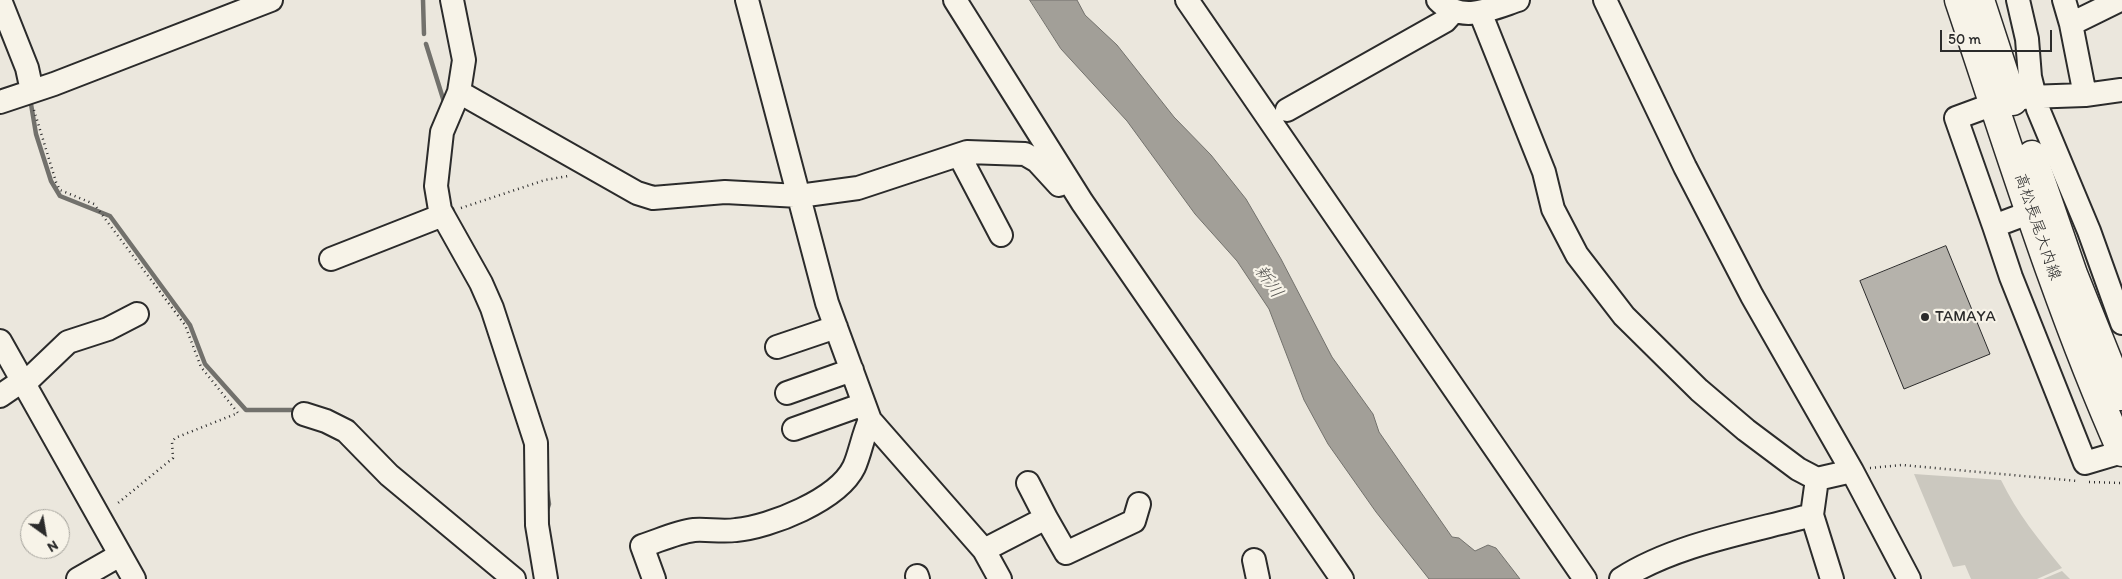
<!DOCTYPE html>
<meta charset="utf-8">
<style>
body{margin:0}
#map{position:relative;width:2122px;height:579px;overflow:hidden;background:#ebe7dd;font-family:Itim,sans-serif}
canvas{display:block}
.north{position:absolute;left:20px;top:509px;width:50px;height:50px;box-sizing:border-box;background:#f7f3e8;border:1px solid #a5a39c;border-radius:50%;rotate:148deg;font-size:14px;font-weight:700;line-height:20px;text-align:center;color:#2b2b2b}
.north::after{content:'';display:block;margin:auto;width:18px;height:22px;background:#2b2b2b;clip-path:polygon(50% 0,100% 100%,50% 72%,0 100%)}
.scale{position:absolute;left:1940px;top:30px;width:112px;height:22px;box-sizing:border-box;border:2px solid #2b2b2b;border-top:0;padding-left:6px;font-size:15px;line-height:18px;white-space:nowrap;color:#2b2b2b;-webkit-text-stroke:4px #f7f3e8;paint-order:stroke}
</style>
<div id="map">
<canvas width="2122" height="579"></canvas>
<div class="north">N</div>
<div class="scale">50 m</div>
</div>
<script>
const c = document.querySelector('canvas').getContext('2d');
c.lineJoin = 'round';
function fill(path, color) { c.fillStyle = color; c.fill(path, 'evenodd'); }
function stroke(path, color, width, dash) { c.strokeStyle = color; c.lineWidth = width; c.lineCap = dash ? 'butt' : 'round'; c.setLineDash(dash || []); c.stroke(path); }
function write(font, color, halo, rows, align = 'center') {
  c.font = font + ' Itim,"Klee One",sans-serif'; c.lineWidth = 4.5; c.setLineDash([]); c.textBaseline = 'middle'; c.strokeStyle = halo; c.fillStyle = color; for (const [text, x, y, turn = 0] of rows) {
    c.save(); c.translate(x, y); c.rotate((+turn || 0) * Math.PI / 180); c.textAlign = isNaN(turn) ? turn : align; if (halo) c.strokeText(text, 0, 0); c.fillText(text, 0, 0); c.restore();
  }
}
const green = new Path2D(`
 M1914 474 2001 480C2017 513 2039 540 2062 568L2037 579H1971L1965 565 1953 567Z
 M2062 571 2070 579H2043Z`);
const water = new Path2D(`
 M1030 0H1077L1085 15 1117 45 1174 117 1211 155 1246 199 1281 259 1332 357 1373 414 1379 432 1452 537 1459 538 1475 551 1488 545 1496 548 1520 579H1429L1376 512 1328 444 1304 400 1269 309 1237 261 1195 214 1127 121 1061 49Z`);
const stream = new Path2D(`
 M423 0 424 34
 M426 44 445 105
 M30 98 36 134 51 181 60 196 110 216 190 325 205 364 246 410H300
 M547 510 549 504 547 491`);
const building = new Path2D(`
 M1946 246 1990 354 1904 389 1860 281Z`);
const path = new Path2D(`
 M34 110 56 182 60 190 94 204 185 325 201 367 238 413 175 438 172 442 173 458 118 503
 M461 208 545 180 568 176
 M1870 468 1902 465 2078 481
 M2089 482 2122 483`);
const minor = new Path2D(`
 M0 0 27 68 32 91
 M452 0 464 60 459 92 442 132 436 186 440 210 481 283 492 308 536 443 537 525 546 579
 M747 0 827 303 870 420 984 550 1000 579
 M955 0 1082 202 1342 579
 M1187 0 1585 579
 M1438 0C1461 24 1491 9 1518 0
 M1605 0 1685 167 1752 296 1852 471 1909 579
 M2018 0 2027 39 2030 77 2038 109 2089 231 2122 323
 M2064 0 2071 24
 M1480 12 1544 172 1553 209 1577 255 1624 316 1699 390 1746 430 1798 469 1817 479
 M459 92 637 193 653 198 725 192 799 196 858 188 967 152 1025 154 1037 161 1059 185
 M2085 95 2071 24 2120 0
 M0 102 54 84 271 0
 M1287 110 1445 21 1454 11
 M959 155 1001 235
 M2031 212 1994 226 2011 277 2085 463 2122 452
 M1994 226 1956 118 1994 104 2028 97 2085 95 2121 90
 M331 259 443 215
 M0 341 134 579
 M777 347 836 327
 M24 384 68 342 108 329 137 314
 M787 393 852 370
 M0 396 22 381
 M304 414 326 421 346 431 389 475 514 579
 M794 429 864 404
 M1028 483 1046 518
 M1812 515 1832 579
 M984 550 1046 518 1066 553 1134 521 1139 504
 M1254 560 1258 579
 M917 576 918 579
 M78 579 120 555
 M654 579 642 546C658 541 677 532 694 530 707 529 722 532 736 530 770 527 838 500 854 467 860 454 863 435 870 420
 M1621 579C1675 544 1750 532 1812 515L1817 479 1852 471`);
const major = new Path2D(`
 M1959 0C2010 151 2057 306 2122 452
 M1980 0 2013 101
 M2032 155 2073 274 2122 396`);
const markers = [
 [1925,317,5,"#2b2b2b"]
];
const streetNames = [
 ["高松長尾大内線",2037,227,71]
];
const poiNames = [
 ["TAMAYA",1935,317]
];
const waterNames = [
 ["新川",1268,282,55]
];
fill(green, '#cbc8bf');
fill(water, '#a29f98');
stroke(water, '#72716c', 1);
stroke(stream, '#72716c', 4.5);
fill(building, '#b5b2ab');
stroke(building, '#2b2b2b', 1);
stroke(minor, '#2b2b2b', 26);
stroke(major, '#2b2b2b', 31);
stroke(path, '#2b2b2b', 2.5, [1, 4]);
stroke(minor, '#f7f3e8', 22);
stroke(major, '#f7f3e8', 28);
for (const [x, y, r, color] of markers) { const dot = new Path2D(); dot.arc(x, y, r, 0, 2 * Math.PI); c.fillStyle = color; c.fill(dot); stroke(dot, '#f7f3e8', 2); }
write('16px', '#2b2b2b', '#f7f3e8', streetNames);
write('16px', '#2b2b2b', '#f7f3e8', poiNames, 'left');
write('italic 18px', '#555451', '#f7f3e8', waterNames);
</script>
